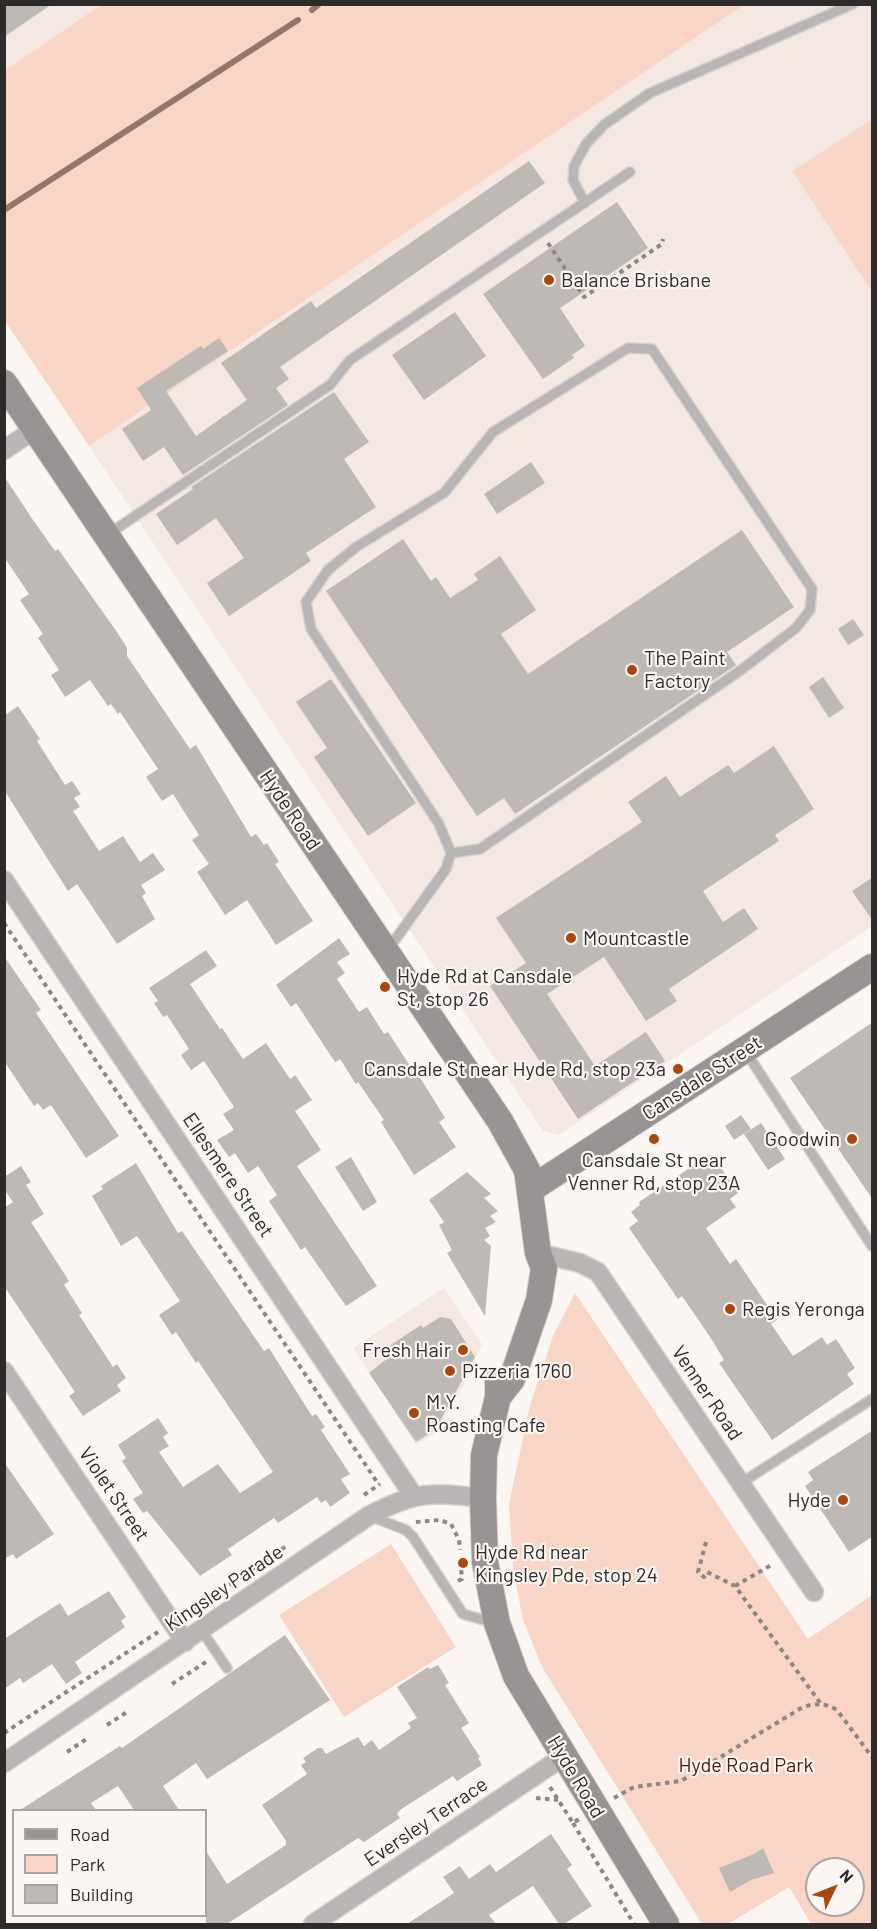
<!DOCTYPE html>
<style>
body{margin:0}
#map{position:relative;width:877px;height:1929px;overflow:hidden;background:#fcf6f3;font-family:Barlow,sans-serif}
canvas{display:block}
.frame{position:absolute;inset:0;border:6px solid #2d2b2a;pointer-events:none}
.legend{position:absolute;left:12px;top:1809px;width:195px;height:108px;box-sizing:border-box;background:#fcf6f3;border:2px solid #a9a5a3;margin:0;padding:8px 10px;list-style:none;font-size:18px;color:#2d2b2a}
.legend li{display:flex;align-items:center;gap:12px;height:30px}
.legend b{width:30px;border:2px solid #a9a5a3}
.north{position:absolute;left:805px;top:1857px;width:60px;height:60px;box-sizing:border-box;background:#fcf6f3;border:2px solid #a9a5a3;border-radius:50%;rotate:47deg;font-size:16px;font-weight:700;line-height:24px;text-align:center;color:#2d2b2a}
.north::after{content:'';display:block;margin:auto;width:21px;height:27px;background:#aa470c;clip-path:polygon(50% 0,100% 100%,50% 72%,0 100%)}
</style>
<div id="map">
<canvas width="877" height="1929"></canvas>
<div class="frame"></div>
<ul class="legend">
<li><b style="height:8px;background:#989493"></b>Road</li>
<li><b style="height:16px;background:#f9d5c6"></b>Park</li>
<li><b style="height:16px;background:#bfb9b6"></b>Building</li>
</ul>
<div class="north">N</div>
</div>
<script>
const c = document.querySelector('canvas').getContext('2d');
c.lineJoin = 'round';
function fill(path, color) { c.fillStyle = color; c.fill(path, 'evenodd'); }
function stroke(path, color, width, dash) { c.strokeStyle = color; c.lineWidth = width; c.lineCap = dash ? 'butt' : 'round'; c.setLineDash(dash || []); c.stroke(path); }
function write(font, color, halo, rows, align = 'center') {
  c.font = font + ' Barlow,sans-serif'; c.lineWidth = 4.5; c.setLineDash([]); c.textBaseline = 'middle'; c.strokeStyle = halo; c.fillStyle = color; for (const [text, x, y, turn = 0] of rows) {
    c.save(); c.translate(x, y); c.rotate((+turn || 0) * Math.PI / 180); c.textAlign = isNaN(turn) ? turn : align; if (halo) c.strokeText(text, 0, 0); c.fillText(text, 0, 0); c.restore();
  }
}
const built = new Path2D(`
 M5 5H101L5 71Z
 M744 5H872V119L792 171 872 292V926L559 1135 543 1131 89 446Z
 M444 1288 482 1344 459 1395 435 1433 416 1445 353 1348Z`);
const green = new Path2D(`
 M101 5H744L89 446 5 321 4 71Z
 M872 119V292L792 171Z
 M575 1293 808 1639 872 1595V1924H811L789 1887 728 1924H702L542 1667 523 1620 513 1568 509 1504 530 1405 553 1336ZM817 1869H853V1905H817Z
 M391 1544 456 1647 344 1717 279 1615Z`);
const stream = new Path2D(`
 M312 10 319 4
 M4 210 298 20`);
const building = new Path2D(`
 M4 4H52L4 37Z
 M529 161 545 183 280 367 289 379 276 388 288 405 183 475 164 447 143 461 122 429 151 410 137 388 201 346 203 349 219 338 228 351 166 391 196 436 247 400 221 363 311 301 316 308Z
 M617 202 648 248 560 308 585 346 572 355 574 358 543 379 483 294Z
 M455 312 486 356 424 400 392 355Z
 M334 392 369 442 344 459 376 507 306 553 311 561 229 616 207 583 244 558 216 518 177 545 156 514 193 489 191 487Z
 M531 462 545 483 497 514 484 494Z
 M4 476 33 520 55 551 58 549 117 632 127 648V656L190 749 196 745 251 837 256 834 264 845 267 843 279 862 275 864 313 921 276 945 247 900 225 915 197 872 209 864 192 840 199 835 173 794 162 801 146 777 158 769 120 712 118 714 111 704 108 706 90 680 65 697 51 675 59 670 38 638 43 634 20 600 29 594 4 557Z
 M742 530 794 607 727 652 736 665 515 814 504 798 477 816 326 591 403 539 431 581 436 577 450 598 478 580 474 574 500 556 536 610 501 634 528 674Z
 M853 619 864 635 848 645 838 629Z
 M823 677 844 708 829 718 809 687Z
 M331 679 416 803 368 836 314 757 327 748 296 702Z
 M18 706 40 739 37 741 65 785 72 781 81 794 74 798 80 807 73 811 99 851 123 836 140 862 153 853 165 870 141 885 146 893 142 896 155 919 117 944 77 884 68 891 4 790V716Z
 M774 746 814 809 775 835 779 841 703 891 723 922 744 908 758 929 669 989 677 1001 646 1021 604 957 547 994 595 1066 646 1032 665 1061 578 1119 490 986 526 963 496 918 642 822 628 802 666 776 680 797 728 765 734 773Z
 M873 877V921L852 891Z
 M339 938 350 954 337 962 345 973 337 979 359 1012 367 1007 384 1034 388 1032 412 1069 416 1071 445 1118 439 1122 456 1147 414 1175 381 1122 384 1120 358 1082 356 1084 340 1059 335 1062 296 1003 291 1007 276 985Z
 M206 950 217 966 190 984 220 1029 222 1028 243 1059 266 1043 290 1079 295 1075 312 1100 295 1111 321 1150 297 1166 377 1286 346 1306 305 1247 301 1250 269 1201 277 1195 258 1166 248 1173 235 1153 229 1157 217 1140 234 1130 223 1114 234 1107 204 1061 191 1070 181 1055 189 1049 167 1015 163 1017 154 1003 158 1001 149 988Z
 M4 956 41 1010 36 1013 119 1136 86 1158 51 1105 43 1110 38 1103 34 1106 4 1061Z
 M873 1022V1200L790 1078Z
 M741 1115 751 1129 734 1140 725 1126Z
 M761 1123 785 1159 768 1170 744 1134Z
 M351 1157 377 1202 363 1211 335 1167Z
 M703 1159 711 1170 719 1165 738 1193 730 1199 736 1207 706 1228 730 1264 736 1259 755 1287 777 1320 771 1324 793 1356 822 1337 827 1345 836 1339 855 1368 847 1374 854 1384 772 1440 719 1363 724 1360 710 1337 682 1296 678 1299 629 1228 638 1221 631 1212 640 1205 639 1202Z
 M136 1163 178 1233 182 1231 264 1351 269 1348 312 1416 316 1414 325 1427 321 1430 350 1474 341 1479 350 1493 330 1507 326 1500 321 1503 317 1497 278 1523 274 1518 228 1549 232 1555 200 1576 147 1511 143 1513 133 1499 143 1493 122 1461 126 1458 118 1445 158 1418 168 1433 163 1437 169 1446 159 1452 183 1487 218 1464 240 1493 273 1472 198 1361 196 1363 176 1332 172 1335 159 1315 180 1301 137 1236 121 1246 92 1196 103 1189 101 1186Z
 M21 1166 31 1182 26 1185 44 1214 31 1222 69 1281 64 1285 82 1313 79 1315 113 1367 117 1364 126 1378 117 1385 121 1391 83 1416 69 1396 75 1392 4 1286V1208L13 1202 4 1189V1177Z
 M467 1172 491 1194 484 1198 498 1211 490 1216 496 1222 485 1228 490 1236 484 1240 491 1246 485 1316 447 1253 452 1250 439 1225 444 1222 429 1200Z
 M440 1317 451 1319 475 1357 435 1430 416 1442 369 1373 393 1354 388 1347 421 1325 423 1328Z
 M873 1430V1536L849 1552 805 1486 813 1480 808 1472Z
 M4 1462 54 1534 16 1559 13 1554 4 1559Z
 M109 1591 126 1617 121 1621 125 1627 75 1662 82 1673 66 1684 52 1664 23 1683 20 1678 4 1689V1639L60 1603 68 1616Z
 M285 1635 330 1700 207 1779 196 1763 163 1786 179 1810H134L118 1786 91 1803 96 1810H20L120 1746 122 1748Z
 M438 1665 449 1683 445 1685 469 1723 461 1728 480 1757 478 1758 482 1765 457 1781 453 1776 400 1810 397 1814 400 1818 364 1842 358 1838 227 1924H206V1851L227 1884 286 1845V1841L262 1805 307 1774 301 1765 306 1762 303 1758 318 1748H322L326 1754 358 1737 364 1746 372 1740 379 1750 411 1728 408 1723 417 1718 397 1687 428 1667 430 1669Z
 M551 1834 572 1865 567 1869 592 1906 564 1924H559L533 1886 489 1915 496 1924H407L454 1893 443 1877 460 1866 469 1879 490 1864 496 1872Z
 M763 1848 774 1873 751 1880 730 1892 719 1868 754 1854Z`);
const path = new Path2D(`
 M548 243 584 297 662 244 663 239
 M4 923 379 1485
 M364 1495 380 1484
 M416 1522 440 1520 451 1524 459 1540 460 1550
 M706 1542 698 1572 704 1577 707 1572 735 1586 821 1704
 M458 1581 462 1579 461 1567
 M735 1586 773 1564
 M192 1610 288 1545
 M172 1684 206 1662
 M107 1725 127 1712
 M4 1733 158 1632
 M67 1752 88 1738
 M550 1787 573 1823 579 1819
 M536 1798 558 1800
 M614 1798 634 1787 681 1781 803 1707C816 1703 825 1703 837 1710L872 1757
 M573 1823 634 1924`);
const lane = new Path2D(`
 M585 203 573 180 574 166 586 144 605 124 650 93 853 4
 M107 535 330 385 350 360 630 172
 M387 951 446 869 451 853 439 824 311 629 306 602 328 570 356 547 444 493 493 432 628 348 652 349 812 589 810 610 796 628 741 670 480 849 451 853
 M746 1052 872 1246
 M741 1483 872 1399
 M370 1516 406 1530 413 1537 463 1614 494 1623
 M202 1631 227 1668`);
const street = new Path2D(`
 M4 450 35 429
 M4 880 413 1495
 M538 1253 580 1263 598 1272 814 1592
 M4 1371 185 1642
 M4 1763 370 1515C417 1491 431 1492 483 1498
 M313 1924 563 1757`);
const secondary = new Path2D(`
 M4 383 500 1121 527 1170 538 1253 544 1268 539 1300 512 1379 498 1397
 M531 1189 872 967
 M498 1381V1397L484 1455 483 1498 485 1562 497 1623 516 1676 666 1924`);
const markers = [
 [549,280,6,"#aa470c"],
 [632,670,6,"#aa470c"],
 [571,938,6,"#aa470c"],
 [385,987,6,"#aa470c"],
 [678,1069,6,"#aa470c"],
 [654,1139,6,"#aa470c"],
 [852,1139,6,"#aa470c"],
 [730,1309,6,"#aa470c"],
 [463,1350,6,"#aa470c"],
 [450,1371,6,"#aa470c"],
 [414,1413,6,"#aa470c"],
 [843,1500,6,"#aa470c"],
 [463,1563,6,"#aa470c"]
];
const poiNames = [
 ["Balance Brisbane",561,280],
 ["The Paint",644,658],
 ["Factory",644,681],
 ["Mountcastle",583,938],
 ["Hyde Rd at Cansdale",397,976],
 ["St, stop 26",397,999],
 ["Cansdale St near Hyde Rd, stop 23a",666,1069,"right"],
 ["Goodwin",840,1139,"right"],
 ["Cansdale St near",654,1160,"center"],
 ["Venner Rd, stop 23A",654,1183,"center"],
 ["Regis Yeronga",742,1309],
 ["Fresh Hair",451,1350,"right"],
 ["Pizzeria 1760",462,1371],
 ["M.Y.",426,1402],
 ["Roasting Cafe",426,1425],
 ["Hyde",831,1500,"right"],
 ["Hyde Rd near",475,1552],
 ["Kingsley Pde, stop 24",475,1575]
];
const streetNames = [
 ["Hyde Road",290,810,56],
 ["Cansdale Street",702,1078,-33],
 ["Ellesmere Street",228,1175,56],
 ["Venner Road",707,1393,56],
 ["Violet Street",114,1494,56],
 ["Kingsley Parade",224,1588,-34],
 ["Hyde Road",576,1777,59],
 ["Eversley Terrace",426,1822,-34]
];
const parkNames = [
 ["Hyde Road Park",746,1765]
];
fill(built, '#f5e7e1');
fill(green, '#f9d5c6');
stroke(stream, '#92776a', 6);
fill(building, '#bfb9b6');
stroke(lane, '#d7d1cf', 12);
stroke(street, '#d7d1cf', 21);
stroke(secondary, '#d7d1cf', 28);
stroke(path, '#8c8886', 4, [4.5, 4.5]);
stroke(lane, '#b8b5b4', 9);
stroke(street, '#b8b5b4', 18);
stroke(secondary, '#989493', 26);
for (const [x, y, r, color] of markers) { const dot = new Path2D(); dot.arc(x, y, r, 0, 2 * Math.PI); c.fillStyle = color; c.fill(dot); stroke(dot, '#fcf6f3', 2); }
write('20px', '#2d2b2a', '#fcf6f3', poiNames, 'left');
write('20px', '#2d2b2a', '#fcf6f3', streetNames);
write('20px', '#491900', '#fcf6f3', parkNames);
</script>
